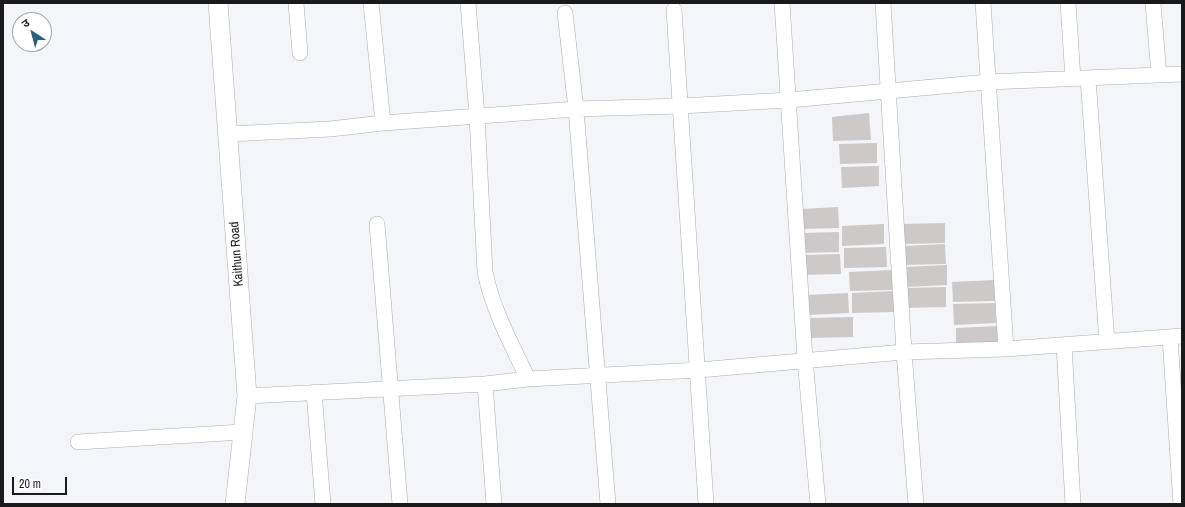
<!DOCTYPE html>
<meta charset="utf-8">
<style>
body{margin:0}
#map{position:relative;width:1185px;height:507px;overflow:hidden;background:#f4f5f8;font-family:"Archivo Narrow","Noto Sans Devanagari",sans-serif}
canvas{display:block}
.frame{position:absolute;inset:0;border:4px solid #1a1a1b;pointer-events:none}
.north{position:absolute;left:12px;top:12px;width:40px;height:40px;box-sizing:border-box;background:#fff;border:1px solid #a3a3a4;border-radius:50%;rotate:324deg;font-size:11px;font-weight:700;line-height:16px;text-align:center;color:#1a1a1b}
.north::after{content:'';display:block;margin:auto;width:14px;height:18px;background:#28627b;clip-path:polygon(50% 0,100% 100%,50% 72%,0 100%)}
.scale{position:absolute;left:12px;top:477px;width:55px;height:18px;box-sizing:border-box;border:2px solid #1a1a1b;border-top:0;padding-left:5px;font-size:12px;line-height:14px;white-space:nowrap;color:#1a1a1b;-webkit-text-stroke:3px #fff;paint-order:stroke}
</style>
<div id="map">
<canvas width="1185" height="507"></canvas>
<div class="frame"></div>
<div class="north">उ</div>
<div class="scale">20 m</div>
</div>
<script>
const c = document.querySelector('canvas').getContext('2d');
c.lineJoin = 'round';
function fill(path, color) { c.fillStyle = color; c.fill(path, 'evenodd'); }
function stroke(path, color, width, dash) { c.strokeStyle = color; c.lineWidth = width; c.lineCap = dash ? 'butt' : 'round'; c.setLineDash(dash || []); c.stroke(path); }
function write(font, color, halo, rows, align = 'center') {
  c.font = font + ' "Archivo Narrow",sans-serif'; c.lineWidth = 3.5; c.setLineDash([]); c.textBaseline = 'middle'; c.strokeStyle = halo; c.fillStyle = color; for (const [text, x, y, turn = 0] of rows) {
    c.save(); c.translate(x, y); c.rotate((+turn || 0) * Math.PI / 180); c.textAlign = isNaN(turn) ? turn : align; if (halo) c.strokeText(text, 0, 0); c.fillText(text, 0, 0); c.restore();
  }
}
const building = new Path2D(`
 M869 113 871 140 833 141 832 117Z
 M877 143V163L840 164 839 144Z
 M879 166V186L842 188 841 167Z
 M838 207 839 228 801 229V209Z
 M945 223V243L903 244 902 224Z
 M884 224V244L842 246V226Z
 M839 232V252L801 253V233Z
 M945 244 946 264 904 265 903 246Z
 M886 247 887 267 844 268V248Z
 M840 254 841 274 803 275V255Z
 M947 265V285L905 287 904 267Z
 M892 270V290L850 291 849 272Z
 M994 280 995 301 953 302 952 282Z
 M946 287V307L904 308V288Z
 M894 291V312L852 313V293Z
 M848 293 849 313 807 315 806 295Z
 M995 303 996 323 954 325 953 304Z
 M853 317V337L811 338V318Z
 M998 326 999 346 956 348V328Z`);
const minor = new Path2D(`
 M296 3 300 53
 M371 3 383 123
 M468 3 477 116 485 272C493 311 512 345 528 379
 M782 3 805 359 818 504
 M883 3 904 352 916 504
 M983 3 1006 349
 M1068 3 1073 79
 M1153 3 1159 75
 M674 10 706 504
 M565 13 576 109 608 504
 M1088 78 1107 342
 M228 134 330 129 383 123 576 109 681 106 789 100 988 82 1182 74
 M377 224 400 504
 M1170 337 1181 504
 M1064 345 1073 504
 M485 384 494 504
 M314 392 323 504
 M247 396 485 384 528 379 699 370 904 352 1006 349 1182 336
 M78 442 243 432`);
const tertiary = new Path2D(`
 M218 3 247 396 235 504`);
const streetNames = [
 ["Kaithun Road",237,254,-94]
];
fill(building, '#ccc9c8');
stroke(minor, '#a9aaac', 16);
stroke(tertiary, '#a9aaac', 20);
stroke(minor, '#fff', 15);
stroke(tertiary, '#fff', 19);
write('13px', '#1a1a1b', '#fff', streetNames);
</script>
